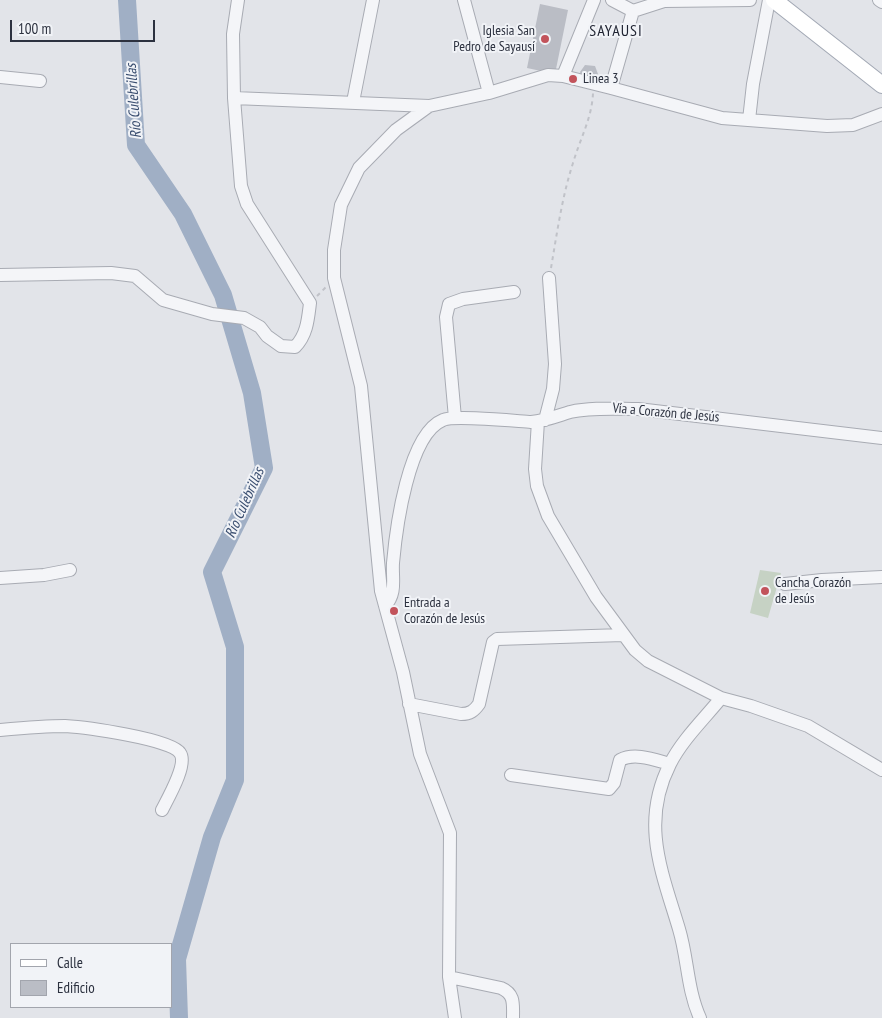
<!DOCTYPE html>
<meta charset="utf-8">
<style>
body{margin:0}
#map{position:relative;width:882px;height:1018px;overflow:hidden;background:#e2e4e9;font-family:"PT Sans Narrow",sans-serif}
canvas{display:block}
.legend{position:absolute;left:10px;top:943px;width:162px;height:65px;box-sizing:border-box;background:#f1f3f7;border:1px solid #a2a5ad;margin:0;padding:6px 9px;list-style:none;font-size:15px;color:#2c313f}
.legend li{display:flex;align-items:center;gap:10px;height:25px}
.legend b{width:25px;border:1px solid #a2a5ad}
.scale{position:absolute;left:10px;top:20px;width:145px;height:22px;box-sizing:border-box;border:2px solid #2c313f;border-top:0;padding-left:6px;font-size:15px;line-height:18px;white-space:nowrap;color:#2c313f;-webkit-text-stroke:4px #f1f3f7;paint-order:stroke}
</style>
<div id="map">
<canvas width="882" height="1018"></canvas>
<ul class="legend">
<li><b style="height:6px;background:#fff"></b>Calle</li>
<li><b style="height:14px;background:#babdc5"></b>Edificio</li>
</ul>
<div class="scale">100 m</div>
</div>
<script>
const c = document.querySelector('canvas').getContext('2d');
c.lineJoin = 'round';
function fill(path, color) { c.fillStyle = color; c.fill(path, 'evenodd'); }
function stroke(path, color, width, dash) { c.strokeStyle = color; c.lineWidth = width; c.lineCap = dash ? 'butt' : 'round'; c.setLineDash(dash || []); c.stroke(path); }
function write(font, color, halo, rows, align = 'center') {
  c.font = font + ' "PT Sans Narrow",sans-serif'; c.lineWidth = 4; c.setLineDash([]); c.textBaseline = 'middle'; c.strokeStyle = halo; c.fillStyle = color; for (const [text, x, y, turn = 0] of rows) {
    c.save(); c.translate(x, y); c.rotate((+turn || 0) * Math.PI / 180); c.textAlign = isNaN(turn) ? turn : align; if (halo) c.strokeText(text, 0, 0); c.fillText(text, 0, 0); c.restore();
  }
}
const green = new Path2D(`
 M760 570 781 573 768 618 750 613Z`);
const river = new Path2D(`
 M127 0 136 145 183 214 223 295 252 393 264 468 212 572 235 647V780L212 837 177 959 179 1018`);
const building = new Path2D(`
 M540 4 568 10 555 74 527 68Z
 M585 65 595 66 598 74 592 81 583 80 580 72Z`);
const path = new Path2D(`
 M551 268C557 233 562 197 573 163 580 139 592 118 593 93
 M317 296 326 287`);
const minor = new Path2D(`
 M464 0 489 93
 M612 0 633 11 664 1 750 0
 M879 0 882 2
 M563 76 594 0
 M0 77 40 81
 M611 88 633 11
 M234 98 233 34 238 0
 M353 102 373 0
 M749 120 753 84 769 0
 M0 275 111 273 135 276 163 300 212 314 244 318 260 327 267 336 281 346 295 347C307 335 308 319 310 303L247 204 241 186 234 98 429 106
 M455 418 446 317 449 304 463 299 514 292
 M545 420 553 389 555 364 549 278
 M538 421 535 469 537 486 548 516 596 597 635 650 648 661 721 698 751 706 808 726 882 770
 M0 578 44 575 70 570
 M785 584 822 580 882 577
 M385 606C397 593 392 579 393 563 396 529 408 434 443 420 454 415 515 421 531 422 545 421 557 416 570 412 592 407 616 409 638 409L882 438
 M409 704 461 714C470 714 474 711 479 704L493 642 497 639 623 635
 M0 730C22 728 44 726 65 726 84 727 172 739 180 753 188 764 168 798 162 810
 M511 775 609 789 614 783 620 760C635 752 655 760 670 764
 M449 977 501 988C515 994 513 1004 513 1018
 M455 1018 449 977 450 833 420 754 403 672 381 591 361 386 334 278V250L341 205 359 168 396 130 429 106 489 93 548 75 563 76 611 88 722 118 827 126 853 125 882 114
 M700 1018C687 989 688 959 679 929 662 872 640 823 670 764 682 740 704 719 721 698`);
const major = new Path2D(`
 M774 0 882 85`);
const markers = [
 [545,39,5,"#c2535b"],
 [573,79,5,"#c2535b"],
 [765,591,5,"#c2535b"],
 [394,611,5,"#c2535b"]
];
const poiNames = [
 ["Iglesia San",535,31,"right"],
 ["Pedro de Sayausí",535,47,"right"],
 ["Linea 3",583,79],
 ["Cancha Corazón",775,583],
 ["de Jesús",775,599],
 ["Entrada a",404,603],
 ["Corazón de Jesús",404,619]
];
const streetNames = [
 ["Vía a Corazón de Jesús",666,413,5]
];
const waterNames = [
 ["Río Culebrillas",134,101,-94],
 ["Río Culebrillas",245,503,-66]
];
const quarterNames = [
 ["SAYAUSI",616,31]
];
fill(green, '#c6d2c4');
stroke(river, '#a0afc5', 18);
fill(building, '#babdc5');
stroke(minor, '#a8abb3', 14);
stroke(major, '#a2a8b4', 18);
stroke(path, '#c0c2c8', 2, [4, 4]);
stroke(minor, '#f4f5f8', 12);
stroke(major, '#fff', 16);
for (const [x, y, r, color] of markers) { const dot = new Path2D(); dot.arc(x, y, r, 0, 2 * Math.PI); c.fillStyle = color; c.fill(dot); stroke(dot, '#f1f3f7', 2); }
write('14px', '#2c313f', '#f1f3f7', poiNames, 'left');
write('14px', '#2c313f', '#f1f3f7', streetNames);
write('italic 15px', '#394d6f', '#f1f3f7', waterNames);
c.letterSpacing = '1px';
write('16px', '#1e2230', '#f1f3f7', quarterNames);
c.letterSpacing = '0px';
</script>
